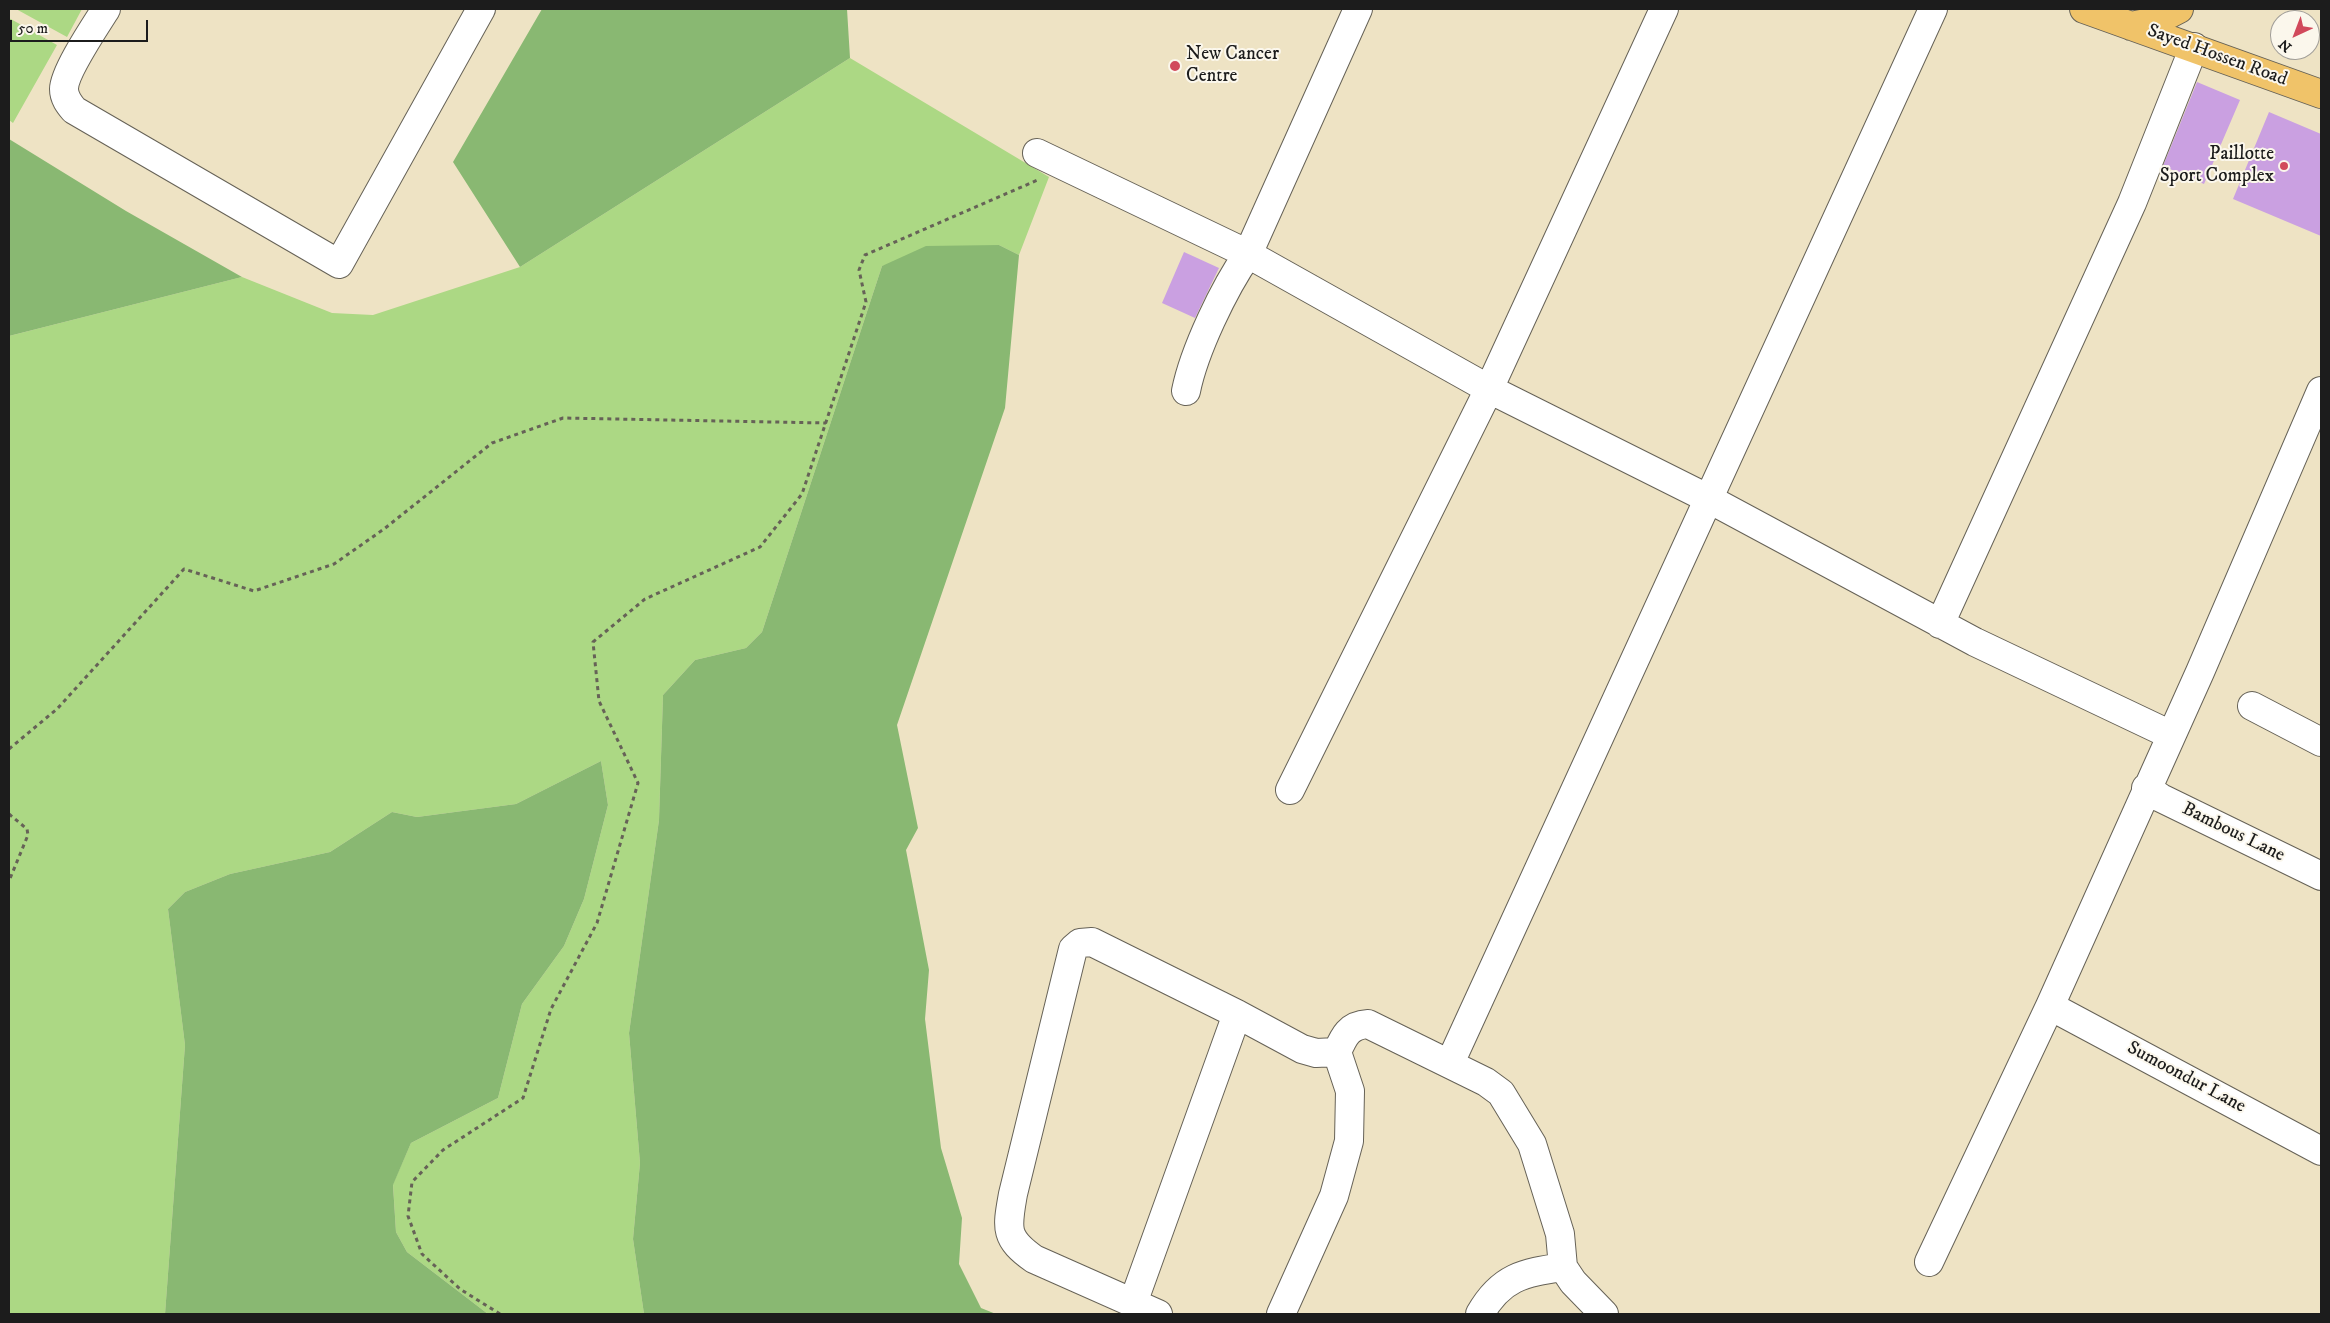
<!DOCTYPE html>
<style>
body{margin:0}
#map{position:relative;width:2330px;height:1323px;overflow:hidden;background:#eee3c4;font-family:"IM FELL DW Pica",serif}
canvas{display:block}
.frame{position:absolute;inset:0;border:10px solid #1c1c1c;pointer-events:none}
.north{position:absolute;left:2270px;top:10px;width:50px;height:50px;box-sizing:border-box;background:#fbf7ec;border:1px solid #a29f99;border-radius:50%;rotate:223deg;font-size:14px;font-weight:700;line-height:20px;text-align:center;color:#1c1c1c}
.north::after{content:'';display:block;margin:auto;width:18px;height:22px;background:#d1495b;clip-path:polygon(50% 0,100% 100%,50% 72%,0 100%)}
.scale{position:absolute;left:10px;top:20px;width:138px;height:22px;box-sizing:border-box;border:2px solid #1c1c1c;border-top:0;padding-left:6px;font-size:15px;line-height:18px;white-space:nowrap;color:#1c1c1c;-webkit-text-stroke:4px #fbf7ec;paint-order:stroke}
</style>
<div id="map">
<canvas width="2330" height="1323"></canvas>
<div class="frame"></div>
<div class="north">N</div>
<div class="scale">50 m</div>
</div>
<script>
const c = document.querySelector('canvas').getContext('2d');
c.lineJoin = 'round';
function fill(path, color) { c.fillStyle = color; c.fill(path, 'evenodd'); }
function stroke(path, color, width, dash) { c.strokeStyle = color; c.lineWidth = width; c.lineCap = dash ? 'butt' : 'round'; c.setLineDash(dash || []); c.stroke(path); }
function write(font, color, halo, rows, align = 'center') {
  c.font = font + ' "IM FELL DW Pica",serif'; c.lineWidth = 4; c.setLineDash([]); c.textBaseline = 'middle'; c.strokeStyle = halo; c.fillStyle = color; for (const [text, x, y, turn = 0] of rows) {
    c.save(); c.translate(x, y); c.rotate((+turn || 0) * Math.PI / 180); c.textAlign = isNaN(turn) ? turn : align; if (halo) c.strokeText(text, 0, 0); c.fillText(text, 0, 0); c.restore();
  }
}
const green = new Path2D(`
 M16 9H82L67 37Z
 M9 18 57 45 13 123 9 120Z
 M850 58 1049 177 1019 255 999 245 882 266 762 632 746 648 695 660 663 695 659 820 629 1033 640 1163 633 1239 644 1314H488L407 1252 396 1232 393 1184 411 1143 498 1098 522 1004 564 946 584 899 608 805 601 761 516 804 417 817 392 812 330 852 230 874 185 892 168 909 185 1045 165 1314H9V336L242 277 332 313 373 315 520 267Z`);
const forest = new Path2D(`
 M542 9H847L850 58 520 267 453 162Z
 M9 139 126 211 242 277 9 336Z
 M999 245 1019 255 1005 408 897 725 918 828 906 850 929 970 925 1019 941 1148 962 1218 959 1264 981 1308 996 1314H644L633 1239 640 1163 629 1033 659 820 663 695 695 660 746 648 762 632 882 266 926 246Z
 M601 761 608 805 584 899 564 946 522 1004 498 1098 411 1143 393 1185 396 1232 407 1252 488 1314H165L185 1045 168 909 185 892 230 874 330 852 392 812 417 817 516 804Z`);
const building = new Path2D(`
 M2197 82 2240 100 2204 184 2163 166Z
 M2269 112 2321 134V236L2233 199Z
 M1184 252 1219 268 1195 318 1162 303Z`);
const path = new Path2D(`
 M9 749 57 709 184 569 254 591 334 564 384 529 492 443 563 418 826 423
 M9 814 27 829 28 835 9 881
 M500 1314 460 1289 422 1254 408 1216 412 1182 443 1150 523 1098 551 1009 597 923 638 783 599 701 593 642 645 599 760 547 802 494 866 302 859 270 865 255 1040 179`);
const minor = new Path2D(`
 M106 9C96 25 64 72 64 89 64 98 69 104 74 110L339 264 481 9
 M1037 153 1248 254 1489 389 1709 499 1975 642 2171 735
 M1186 391C1194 351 1224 288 1248 254L1358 9
 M1940 624 2132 203 2194 47
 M2252 706 2321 742
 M2146 788 2161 798 2321 876
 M1290 790 1489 389 1664 9
 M2050 1006 2321 1151
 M1450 1063 1933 9
 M1929 1262 2050 1006 2200 672 2321 391
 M1563 1267 1573 1282 1604 1314
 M1133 1303 1237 1014
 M1158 1314 1034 1259C1004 1238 1007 1228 1013 1194L1073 949 1080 943 1092 942 1237 1014 1302 1049 1316 1053 1337 1052
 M1281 1314 1334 1196 1349 1141 1350 1091 1337 1052C1344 1036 1349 1025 1368 1024L1486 1082 1501 1093 1532 1144 1560 1234 1563 1267
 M1480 1314C1501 1277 1523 1273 1563 1267`);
const major = new Path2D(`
 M2084 9 2321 94
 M2131 26 2156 21 2179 9`);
const markers = [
 [1175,66,6,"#d1495b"],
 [2284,166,5,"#d1495b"]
];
const poiNames = [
 ["New Cancer",1186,55],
 ["Centre",1186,77],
 ["Paillotte",2274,155,"right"],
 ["Sport Complex",2274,177,"right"]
];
const streetNames = [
 ["Sayed Hossen Road",2217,56,20],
 ["Bambous Lane",2233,833,26],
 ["Sumoondur Lane",2186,1078,28]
];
fill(green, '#acd884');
fill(forest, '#89b872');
fill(building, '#caa0e1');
stroke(minor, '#666257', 30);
stroke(major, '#666257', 30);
stroke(path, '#666257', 3, [4, 4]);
stroke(minor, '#fff', 28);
stroke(major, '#f0c369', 28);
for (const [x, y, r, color] of markers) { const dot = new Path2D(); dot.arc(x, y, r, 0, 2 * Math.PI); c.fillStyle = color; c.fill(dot); stroke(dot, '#fbf7ec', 2); }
write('19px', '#1c1c1c', '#fbf7ec', poiNames, 'left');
write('19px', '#1c1c1c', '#fbf7ec', streetNames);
</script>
